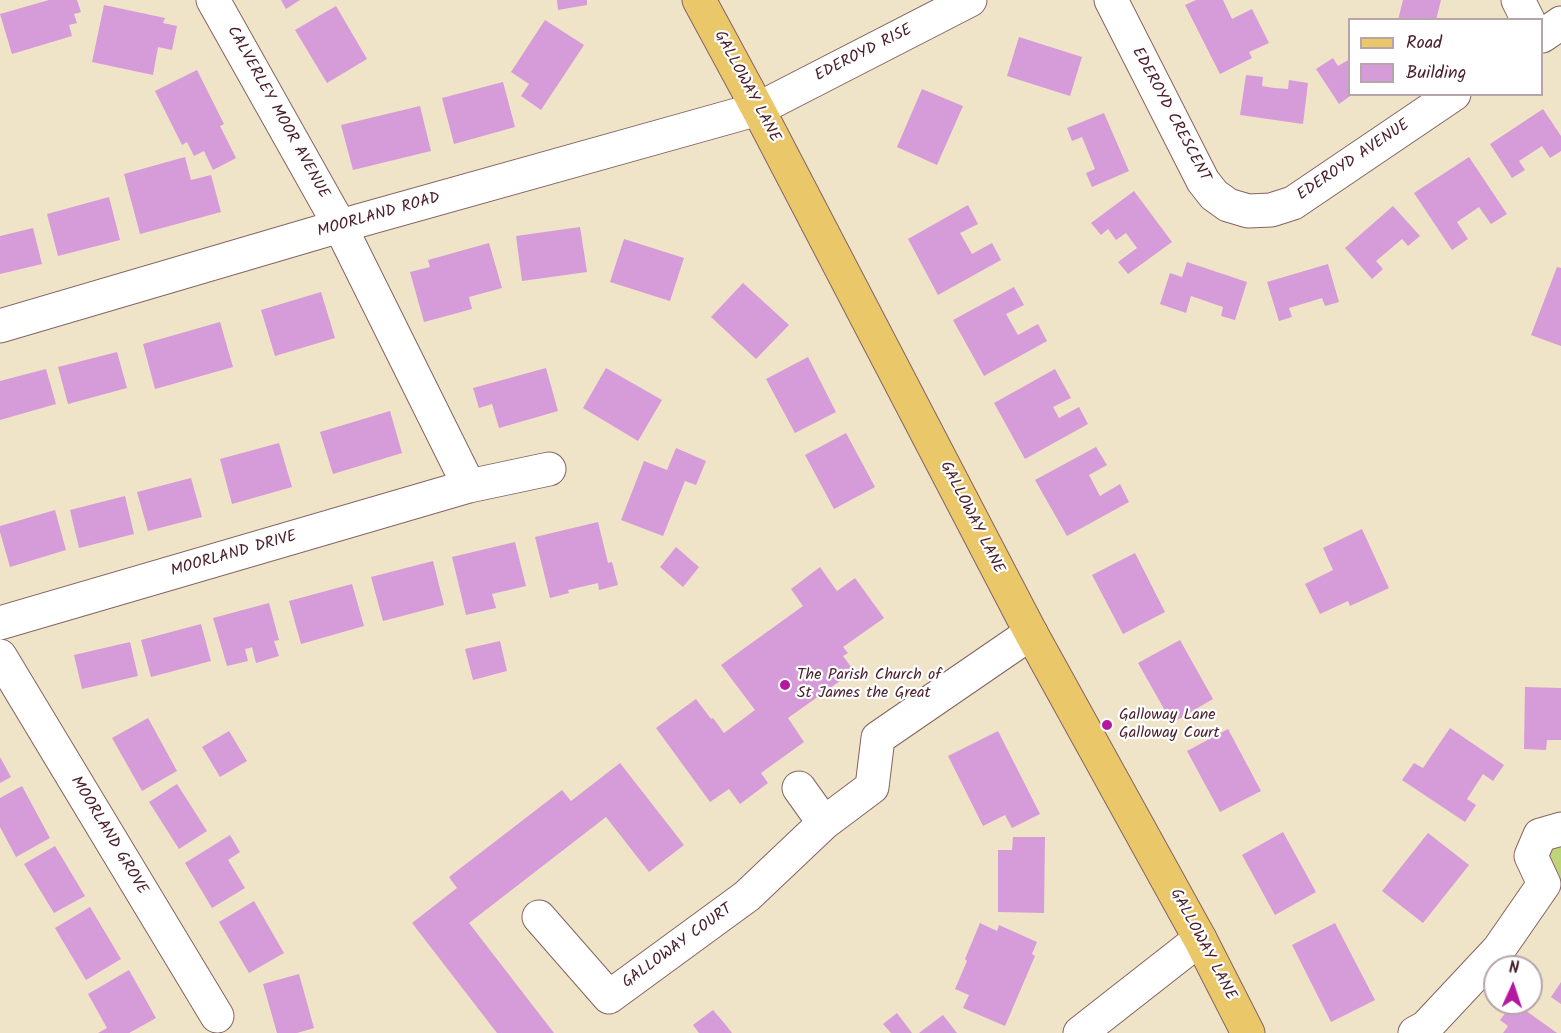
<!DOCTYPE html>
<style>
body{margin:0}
#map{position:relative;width:1561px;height:1033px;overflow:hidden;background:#efe4c8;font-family:Kalam,sans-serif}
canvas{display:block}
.legend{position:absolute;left:1348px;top:18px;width:195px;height:78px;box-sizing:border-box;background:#fff;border:2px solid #b7a5aa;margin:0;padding:8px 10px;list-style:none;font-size:18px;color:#4a1f2b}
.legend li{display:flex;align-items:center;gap:12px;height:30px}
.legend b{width:30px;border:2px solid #b7a5aa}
.north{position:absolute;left:1483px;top:955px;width:60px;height:60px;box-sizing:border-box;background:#fff;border:2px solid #b7a5aa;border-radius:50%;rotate:3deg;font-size:16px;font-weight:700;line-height:24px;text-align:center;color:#4a1f2b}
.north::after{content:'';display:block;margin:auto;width:21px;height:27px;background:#b5179e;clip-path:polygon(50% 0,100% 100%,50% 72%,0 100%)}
</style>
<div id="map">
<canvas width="1561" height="1033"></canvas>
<ul class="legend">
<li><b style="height:8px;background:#eac769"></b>Road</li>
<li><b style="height:16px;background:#d69bd9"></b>Building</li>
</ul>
<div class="north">N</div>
</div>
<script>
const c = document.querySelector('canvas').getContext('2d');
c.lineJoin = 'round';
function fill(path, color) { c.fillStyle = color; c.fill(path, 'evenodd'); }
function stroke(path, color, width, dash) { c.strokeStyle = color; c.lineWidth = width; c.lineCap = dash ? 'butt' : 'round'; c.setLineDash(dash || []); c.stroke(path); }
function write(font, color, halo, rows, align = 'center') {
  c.font = font + ' Kalam,sans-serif'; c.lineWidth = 4.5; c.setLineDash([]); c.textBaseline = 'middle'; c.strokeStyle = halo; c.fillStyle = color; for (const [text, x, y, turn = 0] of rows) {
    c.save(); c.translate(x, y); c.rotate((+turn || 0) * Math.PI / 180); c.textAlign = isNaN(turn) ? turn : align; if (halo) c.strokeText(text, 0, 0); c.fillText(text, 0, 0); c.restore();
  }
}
const green = new Path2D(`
 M1561 829V884H1544L1540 835Z`);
const building = new Path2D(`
 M49 0H77L81 12 74 14 77 23 69 25 72 36 12 54 0 14Z
 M281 0H300L286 9Z
 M557 0H587V5L558 10Z
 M1196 0H1223L1232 19 1252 9 1269 43 1249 52 1252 58 1220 74 1185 5Z
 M1403 0H1441L1436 20H1398Z
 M104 5 165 18 163 23 177 26 172 50 158 47 153 75 92 62Z
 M336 6 367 59 327 83 295 30Z
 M545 20 584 45 541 110 521 96 529 84 511 72Z
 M1019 37 1082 57 1070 96 1007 76Z
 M1333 58 1338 66 1350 59V94H1353L1339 104 1316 69Z
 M197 70 224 124 220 126 236 158 213 170 204 151 194 156 187 142 182 145 155 91Z
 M1246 75 1263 77 1262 86 1274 88 1288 89 1289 80 1308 83 1303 124 1240 115Z
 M503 82 515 127 454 144 442 98Z
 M922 89 963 106 937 165 897 147Z
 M420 106 431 151 353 170 341 125Z
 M1543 109 1561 136V151L1550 158 1542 146 1519 161 1525 170 1512 178 1490 144Z
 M1104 113 1129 171 1092 187 1086 173 1095 169 1082 137 1072 141 1067 128Z
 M185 157 191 180 211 175 221 212 140 234 124 174Z
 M1469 157 1507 214 1491 224 1479 207 1457 222 1468 239 1452 250 1414 193Z
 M1134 191 1172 242 1128 274 1118 262 1137 248 1126 233 1116 240 1108 229 1101 235 1091 223Z
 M109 197 120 240 58 256 47 214Z
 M968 205 978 224 960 233 972 254 992 243 1001 260 938 295 908 239Z
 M1393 206 1420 236 1408 246 1402 239 1376 261 1383 269 1372 279 1345 248Z
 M580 227 587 272 522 281 516 236Z
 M33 228 42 264 0 274V236Z
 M624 239 684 258 670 301 610 282Z
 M489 243 502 288 469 297 472 309 424 322 410 272 430 267 428 260Z
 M1187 262 1247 282 1235 320 1221 316 1223 307 1191 296 1186 313 1160 304 1170 273 1182 277Z
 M1328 264 1339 302 1325 306 1322 298 1289 308 1292 317 1279 321 1267 282Z
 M1557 267 1561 268V346L1531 335Z
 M743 283 789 325 756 359 711 317Z
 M1014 287 1024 305 1006 314 1018 335 1038 324 1047 341 984 376 953 320Z
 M321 292 335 338 275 356 261 310Z
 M220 322 233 367 155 389 143 344Z
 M117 352 127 388 68 404 58 367Z
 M808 357 836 412 795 433 766 379Z
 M546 368 558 411 499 428 492 404 479 408 473 388Z
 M606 368 662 400 638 441 583 408Z
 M46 369 56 404 0 420V381Z
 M1055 369 1071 398 1053 407 1059 418 1079 407 1088 424 1025 459 994 403Z
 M390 411 402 453 333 474 320 432Z
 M846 433 875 487 834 509 805 455Z
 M279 443 292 487 232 504 220 459Z
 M1096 447 1107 465 1089 475 1100 496 1120 484 1129 502 1067 536 1035 480Z
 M676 448 706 461 696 485 685 481 663 536 621 520 644 461 667 470Z
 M191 478 202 517 148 531 137 492Z
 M125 496 134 534 79 548 70 510Z
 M55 510 66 550 10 567 0 532V526Z
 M598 522 608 563 612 562 618 585 599 590 598 583 568 590 569 593 550 598 535 537Z
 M1362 529 1389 588 1350 606 1348 601 1320 614 1305 584 1333 570 1323 548Z
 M515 542 526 586 492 594 496 608 466 615 452 557Z
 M676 547 699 567 683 587 660 567Z
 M1135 553 1165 612 1123 634 1092 575Z
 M433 561 444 605 383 621 371 577Z
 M820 567 837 591 855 578 884 618 843 647 848 653 843 656 854 671 788 718 804 742 761 773 768 783 740 804 729 789 710 802 656 728 696 699 711 719 713 718 724 733 755 710 721 665 803 606 791 589Z
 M352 584 364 626 301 644 289 601Z
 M269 603 279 640 274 641 279 656 256 663 252 647 250 648 245 649 248 661 227 666 213 618Z
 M201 624 211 661 151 677 141 640Z
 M1180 640 1213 699 1172 723 1138 663Z
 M500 641 507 671 473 680 465 649Z
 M130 642 138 676 82 689 74 655Z
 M1525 687 1561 688V740H1547L1546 750 1524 749Z
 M148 718 177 771 142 791 112 738Z
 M1450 728 1504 765 1493 781 1483 774 1467 799 1476 805 1465 822 1402 780 1414 763 1423 768Z
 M1228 729 1261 791 1220 812 1187 751Z
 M229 731 247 761 220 777 202 747Z
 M998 731 1040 814 1012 828 1005 815 983 826 948 756Z
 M0 757 11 777 0 783Z
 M620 763 684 845 649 872 606 817 469 923 554 1033H497L412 923 457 888 449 877 562 790 571 801Z
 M177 784 207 831 179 849 149 802Z
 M22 786 50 838 16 857 0 827V798Z
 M1283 832 1316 892 1275 915 1242 855Z
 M1428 833 1469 865 1423 923 1382 891Z
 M230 835 240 852 228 860 245 888 212 908 185 863Z
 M1013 837H1045L1044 913 998 912V850H1012Z
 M55 846 85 896 54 913 24 864Z
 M254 901 284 953 249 973 219 922Z
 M90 907 121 959 86 980 55 928Z
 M980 923 997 931 999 925 1037 942 1032 954 1035 956 1005 1026 963 1008 969 995 955 989 967 961 965 959Z
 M1335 923 1375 1000 1331 1022 1292 945Z
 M129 970 156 1018 129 1033H98L107 1028 88 994Z
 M299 974 314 1028 297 1033H277L263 984Z
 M1561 982V1004L1551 997Z
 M1513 1003H1515L1557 1033H1503L1508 1026 1500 1020Z
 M713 1010 725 1024 732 1033H699L693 1025Z
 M897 1013 912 1033H891L883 1024Z
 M943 1015 957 1033H919Z`);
const minor = new Path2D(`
 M1111 0 1203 181 1214 195 1228 205 1248 211 1271 210 1293 203 1454 94
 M1518 0 1528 20
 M1542 36 1561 23
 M0 326 340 226 758 109 970 0
 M469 486 549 469
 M0 623 469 486 340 226 213 0
 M0 656 217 1016
 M799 788 824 823
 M1544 884 1531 856 1540 835 1561 829
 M539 917 609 997 747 896 824 823 872 787 878 738 1031 633
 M1080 1033 1200 939
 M1415 1033 1426 1027 1499 949 1544 884`);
const major = new Path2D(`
 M699 0 758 109 1031 633 1200 939 1248 1033`);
const markers = [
 [785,685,6,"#b5179e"],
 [1107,725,6,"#b5179e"]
];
const streetNames = [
 ["EDEROYD RISE",864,54,-27],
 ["GALLOWAY LANE",746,87,62],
 ["CALVERLEY MOOR AVENUE",277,113,61],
 ["EDEROYD CRESCENT",1170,115,62],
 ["EDEROYD AVENUE",1354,161,-34],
 ["MOORLAND ROAD",379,216,-16],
 ["GALLOWAY LANE",971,518,63],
 ["MOORLAND DRIVE",234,555,-16],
 ["MOORLAND GROVE",108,836,59],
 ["GALLOWAY LANE",1202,945,62],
 ["GALLOWAY COURT",678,947,-36]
];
const poiNames = [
 ["The Parish Church of",797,676],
 ["St James the Great",797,694],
 ["Galloway Lane",1119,716],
 ["Galloway Court",1119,734]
];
fill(green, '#bed478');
fill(building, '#d69bd9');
stroke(minor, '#846462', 35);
stroke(major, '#846462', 35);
stroke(minor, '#fff', 33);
stroke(major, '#eac769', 33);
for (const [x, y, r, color] of markers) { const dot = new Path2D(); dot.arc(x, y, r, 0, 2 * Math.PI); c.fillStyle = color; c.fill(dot); stroke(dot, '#fff', 2); }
write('16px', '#4a1f2b', '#fff', streetNames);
write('16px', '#4a1f2b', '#fff', poiNames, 'left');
</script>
